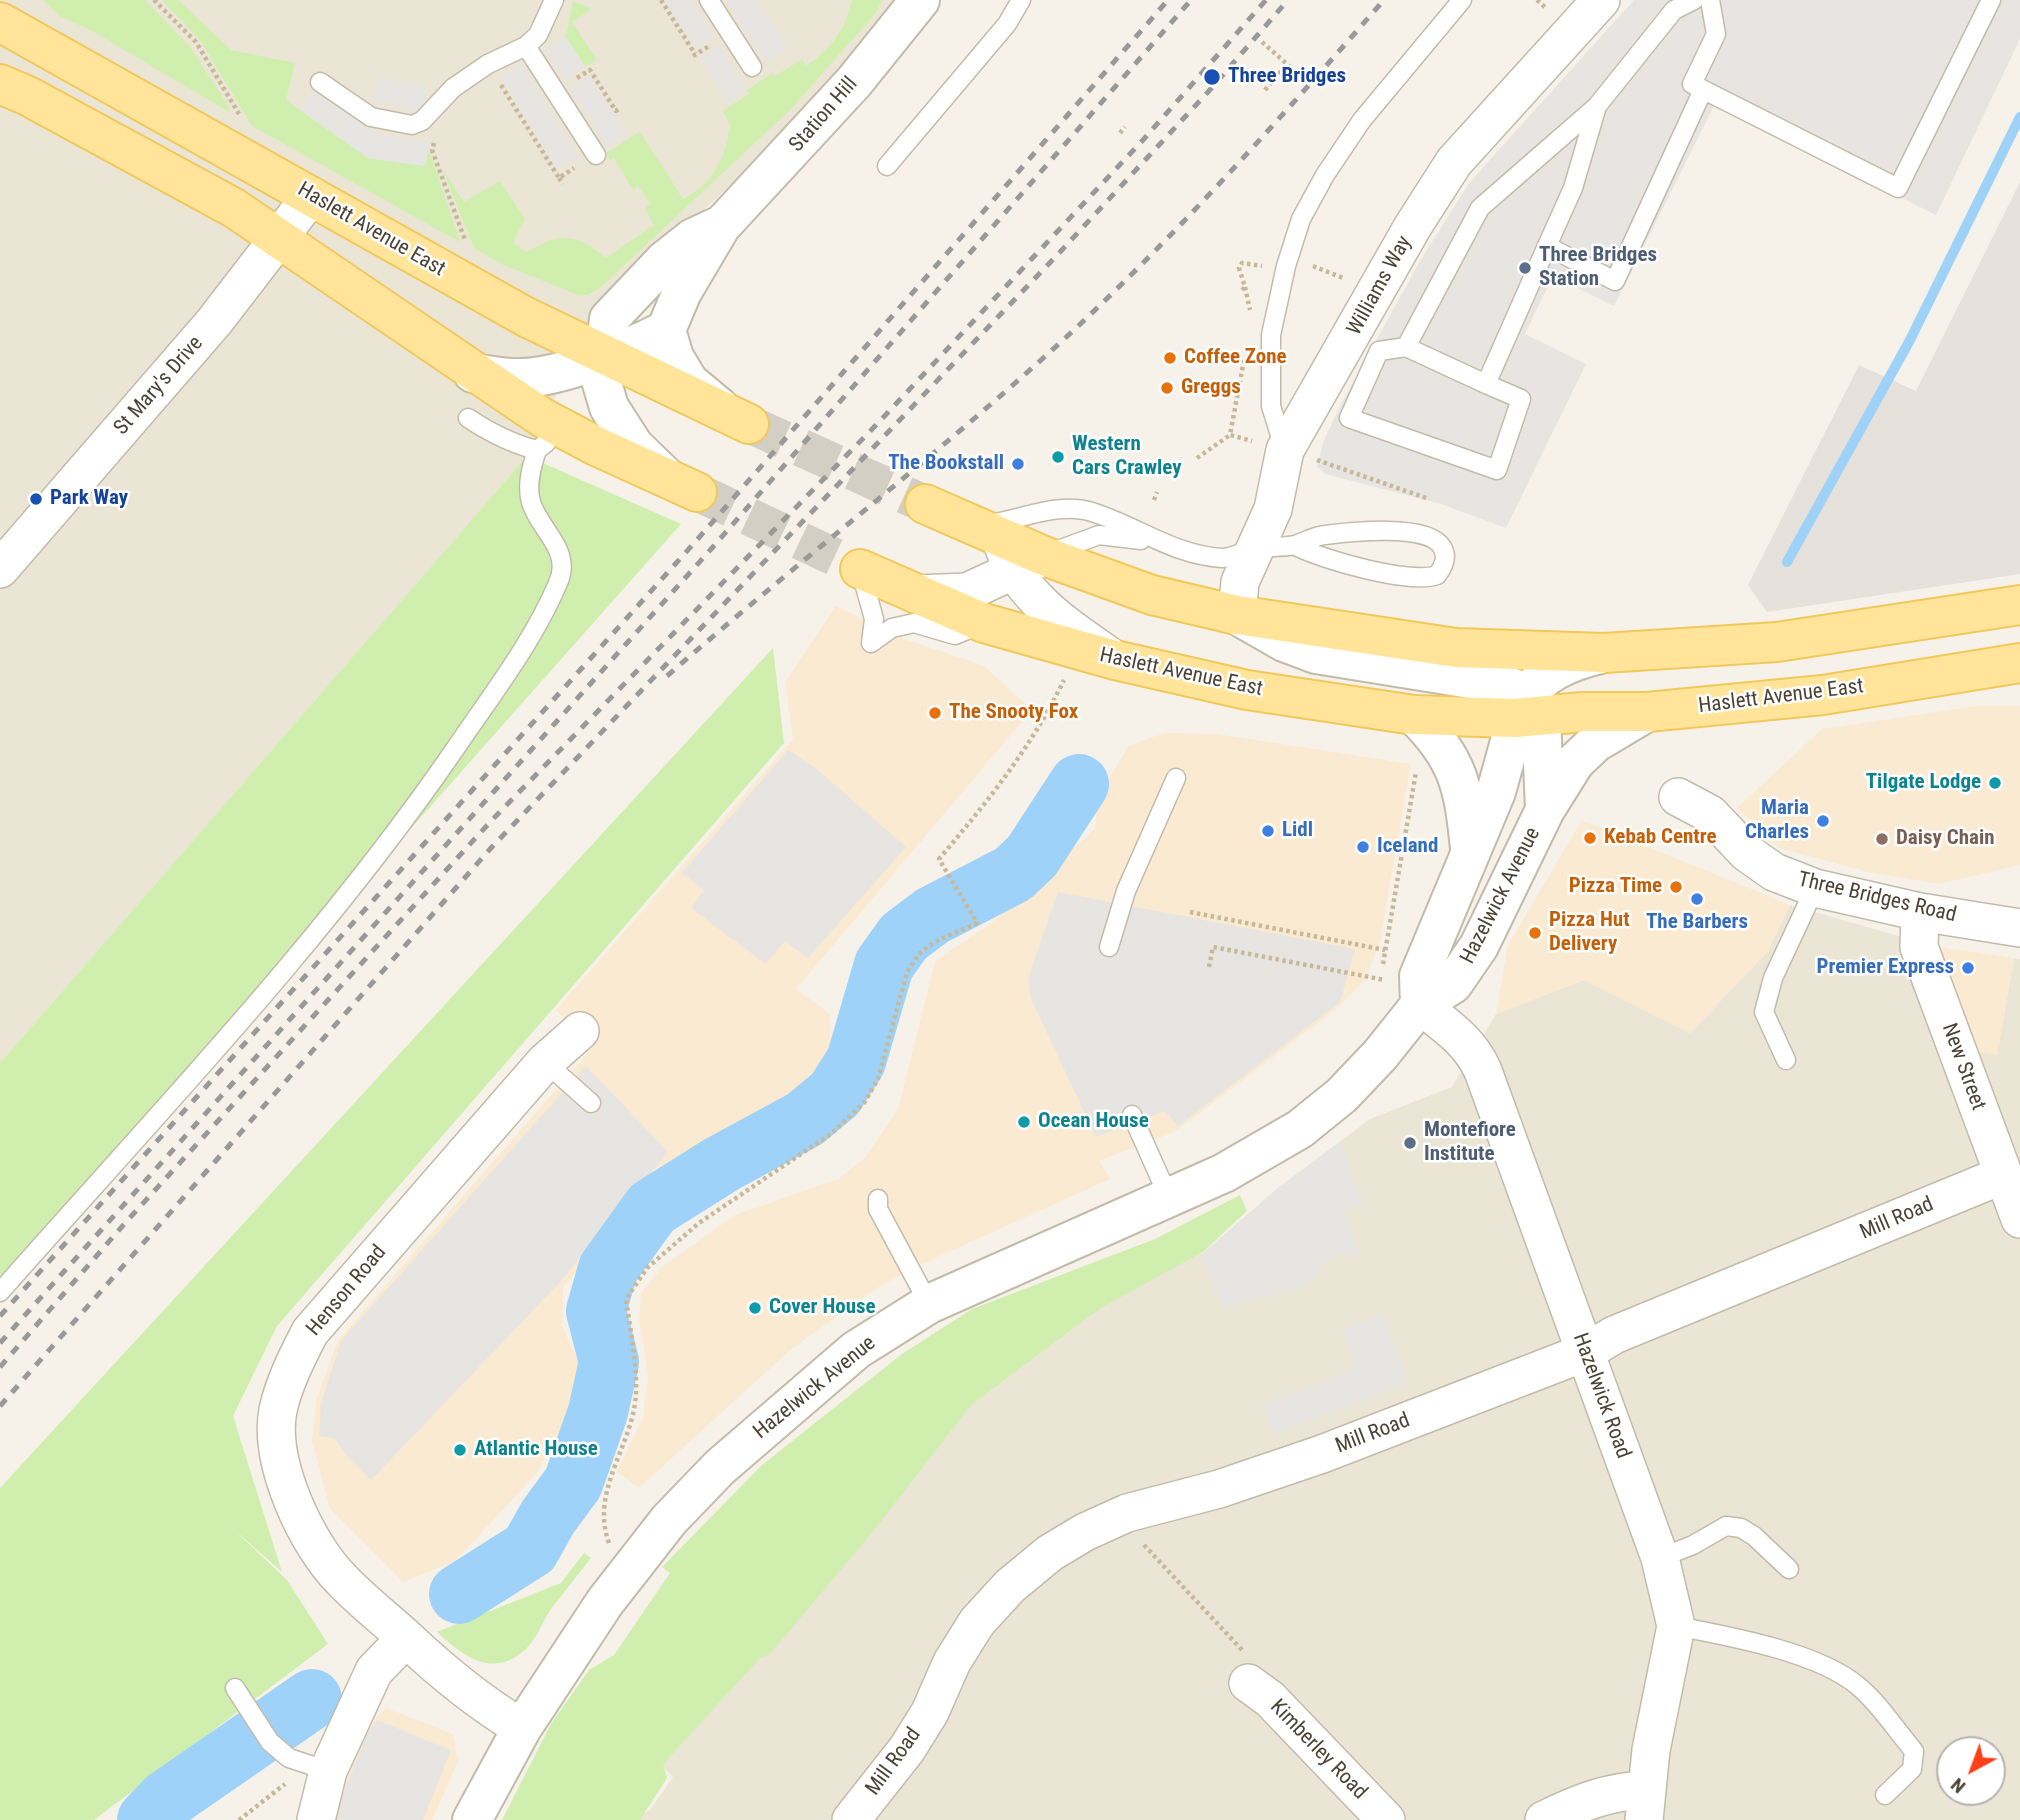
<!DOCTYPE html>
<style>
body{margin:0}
#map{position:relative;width:2020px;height:1820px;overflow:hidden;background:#f6f2e9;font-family:"Roboto Condensed",sans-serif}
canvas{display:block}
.north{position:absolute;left:1936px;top:1736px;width:70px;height:70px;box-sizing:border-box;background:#fff;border:2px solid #b7b4af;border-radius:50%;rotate:221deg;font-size:19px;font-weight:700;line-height:28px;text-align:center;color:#4b4336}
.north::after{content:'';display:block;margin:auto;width:24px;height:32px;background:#ff3f17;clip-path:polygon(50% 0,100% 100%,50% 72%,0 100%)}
</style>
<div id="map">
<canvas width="2020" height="1820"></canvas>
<div class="north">N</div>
</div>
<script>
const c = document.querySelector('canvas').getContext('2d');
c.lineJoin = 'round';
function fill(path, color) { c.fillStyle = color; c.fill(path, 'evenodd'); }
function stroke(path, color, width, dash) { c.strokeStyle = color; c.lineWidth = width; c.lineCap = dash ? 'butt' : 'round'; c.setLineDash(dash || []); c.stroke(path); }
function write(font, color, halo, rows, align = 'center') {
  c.font = font + ' "Roboto Condensed",sans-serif'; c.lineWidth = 5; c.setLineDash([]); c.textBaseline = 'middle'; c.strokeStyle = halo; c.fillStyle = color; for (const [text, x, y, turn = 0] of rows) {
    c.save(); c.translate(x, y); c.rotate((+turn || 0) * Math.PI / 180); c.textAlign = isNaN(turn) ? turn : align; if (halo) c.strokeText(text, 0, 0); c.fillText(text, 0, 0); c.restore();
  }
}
const residential = new Path2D(`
 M0 0H895L893 7 783 136 662 249 604 296 527 456 0 1063Z
 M1790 905 1937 947 1997 1054 2014 958 2020 959V1820H630L650 1810 673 1777 660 1764 972 1402 1128 1284 1203 1253 1278 1188 1370 1119 1452 1087 1496 1014 1584 980 1690 1033 1768 951ZM1950 1750H1992V1792H1950Z`);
const commercial = new Path2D(`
 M836 606 904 639 984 666 1032 710 796 989 830 1014 831 1059 803 1103 710 1161 696 1155 629 1211 563 1287 562 1326 578 1361 582 1382 577 1401 537 1473 454 1562 403 1582 330 1509 312 1440 316 1401 338 1340 593 1047 556 1010 793 739 785 682Z
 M1978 706H2020V865L1939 884 1868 872 1779 848 1737 808 1822 729Z
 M1164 733 1217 734 1411 764 1380 942 1365 980 1339 1007 1176 1131 1099 1161 1110 1179 911 1269 872 1291 788 1352 639 1488 617 1472 643 1417 648 1377 639 1318 641 1293 662 1267 735 1215 838 1179 866 1157 898 1109 935 961 986 927 1034 887 1095 828 1099 793 1129 746Z
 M1582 820 1790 905 1768 951 1690 1033 1584 980 1496 1014 1508 945Z
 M1937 947 2014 958 1997 1055 1977 1052Z
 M386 1708 453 1734 458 1762 432 1820H315L331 1816 363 1730Z`);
const industrial = new Path2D(`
 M2020 182V574L1767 612 1748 585 1859 365 1916 391Z`);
const green = new Path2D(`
 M43 0H145L190 47 230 108 229 112 94 32 60 16Z
 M162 0H178L231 50 295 63 286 100 368 158 425 166 429 150 460 242 252 126 200 40Z
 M852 0H882L876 13 790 110 601 287 588 295H578L501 264 474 248 442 168 464 202 500 181 525 219 513 242 527 252C560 232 576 233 606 258L654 225 645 208 651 204 638 186 633 190 614 158 610 160 606 153 640 132 683 199C713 185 726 156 730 125L723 111 749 94 747 90 772 73 774 77 802 59 806 66C831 49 846 29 852 0Z
 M573 1 592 9 572 22 597 60 585 67 566 37Z
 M527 456 681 524 0 1292V1063Z
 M773 648 784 743 277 1326 233 1416 282 1572 230 1526 287 1580 328 1644 94 1820H0V1488Z
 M1240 1195 1247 1211 1203 1252 1099 1309 971 1405 871 1534 769 1655 761 1657 663 1764 667 1778 640 1820H502L551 1724 589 1670 614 1655 670 1573 662 1567 762 1465 902 1354 972 1309 1155 1239Z
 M584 1553 591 1558C578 1575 564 1592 551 1609 543 1621 536 1640 525 1650 492 1679 463 1656 437 1632L561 1583Z`);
const parking = new Path2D(`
 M664 0H691L714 37 695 49Z
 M726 0H756L787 48 765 61Z
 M1634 0H2020V39L1936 215 1715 104 1614 306 1553 276 1525 334 1586 364 1506 528 1441 504 1325 474 1317 466 1324 440 1341 404 1420 261 1469 183Z
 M566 37 585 67 565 80 546 49Z
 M719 45 747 90 728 102 700 57Z
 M522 64 578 157 558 169 501 77Z
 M590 75 627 134 607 146 570 87Z
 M378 78 428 87 423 111 373 102Z
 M313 90 375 134 430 143 425 166 368 158 300 110Z
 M788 750 814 767 906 847 808 958 785 941 766 964 691 908 704 890 682 873Z
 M1058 892 1355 949 1340 1002 1178 1126 1165 1111 1096 1137 1031 999 1028 978Z
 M586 1066 668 1152 559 1283 371 1480 349 1459 335 1439 319 1436 321 1403 341 1341Z
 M1339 1142 1363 1203 1343 1211 1360 1256 1334 1253 1304 1287 1222 1307 1203 1253 1278 1188Z
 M1382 1314 1408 1382 1273 1435 1262 1405 1357 1368 1342 1330Z
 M377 1720 451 1750 423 1820H322L333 1818 367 1734Z`);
const stream = new Path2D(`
 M1787 562 1910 340 2020 117`);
const river = new Path2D(`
 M459 1594 530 1549 548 1517 573 1483 598 1412 609 1362 596 1311 608 1269 652 1208 722 1164 805 1119 835 1094 856 1061 884 965 904 937 932 916 1013 874 1032 856 1079 784
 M147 1820 166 1800 312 1699`);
const primaryTunnel = new Path2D(`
 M749 424 925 504
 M697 492 860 569`);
const path = new Path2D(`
 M154 0 196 42 239 114
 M661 0 695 54
 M1537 0 1547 9
 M1262 42 1304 79
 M693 56 711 45
 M577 78 590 70 616 111 620 108
 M501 85 559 178 574 168
 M1265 90 1287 64
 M1120 133 1125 127
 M434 143 432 150 465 240
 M559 178 563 184
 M1313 266 1343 278
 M1245 287 1250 310
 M1242 290 1245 287 1239 268 1242 263 1262 266
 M1244 360 1230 435 1252 441
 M1197 458 1230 435
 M1317 460 1429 499
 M1154 500 1157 492
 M1190 912 1385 950
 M1383 964 1416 772
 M1209 967 1213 947 1385 980
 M609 1543C589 1489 635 1444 636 1391 637 1361 630 1329 626 1299L647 1268 699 1223 832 1133 864 1103 878 1079 907 972 919 954 934 942 977 923 939 859C988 801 1031 748 1064 680
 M1144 1545 1243 1651
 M239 1820 285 1784`);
const service = new Path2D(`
 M709 0 752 67
 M1694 0 1674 10 1597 106 1480 208 1406 347 1379 351 1349 418 1497 470 1521 399 1486 384 1547 246 1615 281 1703 90
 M1710 0 1716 34 1692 84 1898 188 1991 0
 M526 46 596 155
 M320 82 371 117 412 125 422 121 453 88 488 64 526 46 538 35 554 0
 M887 166 1007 24 1021 0
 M1547 246 1573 188 1597 106
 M1406 347 1486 384
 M468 418C489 432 512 444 537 450L546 443
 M1284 448 1271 406V335L1286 266 1301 219 1325 175 1362 120 1462 0
 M988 524C1020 520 1060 501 1092 512 1137 526 1173 555 1222 558 1232 558 1242 552 1252 549 1266 546 1281 548 1295 545 1305 542 1314 536 1325 535 1350 532 1428 523 1442 547 1448 557 1444 566 1437 575 1411 585 1319 559 1294 545
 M1050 553 1099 535 1141 540
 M861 572 874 619 871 643
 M871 643 892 628 914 623 955 635 981 624
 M1109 947 1126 891 1176 778
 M1786 1060 1764 1012 1773 978 1815 888
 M545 1062 591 1103
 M1132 1115 1169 1198
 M878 1199V1209L929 1304
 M0 1292C156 1115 321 944 455 749 491 696 533 642 558 583 573 550 539 530 531 502 526 485 532 465 537 450
 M1660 1558 1693 1545 1726 1526 1741 1528 1754 1536 1789 1569
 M1676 1626C1728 1636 1818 1652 1858 1686 1879 1703 1896 1730 1914 1751L1912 1769 1885 1795
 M235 1688 270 1742 289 1758 328 1771`);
const minor = new Path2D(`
 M1000 536C1016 594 1061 622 1108 655
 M0 569 214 322 311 196
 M916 594 967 592 1036 560
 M1237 615 1240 582 1273 509 1285 450 1413 226 1454 162 1601 0
 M1678 797 1710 814 1747 853 1774 872 1815 888 1920 912 2020 928
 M1920 912 1919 947 2020 1219
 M1420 1005C1445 1025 1470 1041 1483 1071L1660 1558 1676 1626 1651 1750 1644 1820
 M1248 1683 1270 1699 1386 1820
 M522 1728C478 1702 442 1672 405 1637 384 1618 361 1600 342 1580 306 1544 268 1462 278 1410 284 1383 297 1357 310 1332L545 1062 580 1031
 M316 1820 328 1771 374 1671 406 1638
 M851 1820 907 1749 930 1712 952 1662 977 1622 1010 1586 1050 1553 1085 1532 1127 1513 1219 1489 1322 1454 1586 1352 1614 1335 2003 1175
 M1544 1820C1577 1804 1608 1791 1645 1790`);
const tertiary = new Path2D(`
 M473 373C489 375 506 379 522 378 564 377 628 349 666 330
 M719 407 689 382 674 357 666 330 682 292 721 226 854 82 920 0
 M665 476 634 446 609 407 601 380 609 319 664 261 693 238 719 226
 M1237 615 1284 642 1316 654 1502 684C1522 691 1534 696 1541 717L1545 810
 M1414 715C1459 759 1464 788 1470 849
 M1420 1005 1419 976 1496 792 1520 705C1538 673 1570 661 1604 653
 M472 1820 522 1728 605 1602 669 1520 720 1467 856 1350 929 1304 1224 1173 1300 1129 1342 1095 1380 1055 1420 1005 1453 984 1479 946 1545 810 1575 762 1595 743 1647 712`);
const primary = new Path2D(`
 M0 22 526 317 749 424
 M0 84 28 96 234 208 543 418 596 446 697 492
 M925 504 1044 556 1152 595 1237 615 1456 648 1604 653 1777 642 2020 605
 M860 569 984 623 1115 660 1247 690 1414 715 1515 718 1583 712H1647L1823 695 2020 663`);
const rail = new Path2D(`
 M667 676C793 566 926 464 1050 352 1170 243 1277 122 1384 0
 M0 1316 696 541 1168 0
 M0 1343 712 548 1191 0
 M0 1367 126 1222 491 821 878 423 1143 140 1266 0
 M0 1406 491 848 1060 252 1208 92 1288 0`);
const markers = [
 [1212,77,9,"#1a4fb4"],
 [1525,268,7,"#5c6f8a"],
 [1170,358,7,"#e8710a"],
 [1167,388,7,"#e8710a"],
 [1058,457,7,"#0f9aa8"],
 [1018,464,7,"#3f7fe0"],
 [36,499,7,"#1a4fb4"],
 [935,713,7,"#e8710a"],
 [1995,783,7,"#0f9aa8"],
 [1823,821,7,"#3f7fe0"],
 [1268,831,7,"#3f7fe0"],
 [1590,838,7,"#e8710a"],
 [1882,839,7,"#8d6e63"],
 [1363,847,7,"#3f7fe0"],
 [1676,887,7,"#e8710a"],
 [1697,899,7,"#3f7fe0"],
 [1535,933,7,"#e8710a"],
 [1968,968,7,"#3f7fe0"],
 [1024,1122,7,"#0f9aa8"],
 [1410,1143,7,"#5c6f8a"],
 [755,1308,7,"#0f9aa8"],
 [460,1450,7,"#0f9aa8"]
];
const transitNames = [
 ["Three Bridges",1228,77],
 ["Park Way",50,499]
];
const streetNames = [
 ["Station Hill",824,115,-49],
 ["Haslett Avenue East",371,230,30],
 ["Williams Way",1380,286,-61],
 ["St Mary's Drive",159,386,-49],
 ["Haslett Avenue East",1181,673,12],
 ["Haslett Avenue East",1781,697,-7],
 ["Hazelwick Avenue",1501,896,-63],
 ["Three Bridges Road",1877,898,13],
 ["New Street",1963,1067,70],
 ["Mill Road",1897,1219,-23],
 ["Henson Road",347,1291,-50],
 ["Hazelwick Avenue",815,1388,-39],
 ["Hazelwick Road",1601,1396,70],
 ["Mill Road",1373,1434,-21],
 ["Kimberley Road",1318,1750,46],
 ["Mill Road",894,1762,-54]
];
const serviceNames = [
 ["Three Bridges",1539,256],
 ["Station",1539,280],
 ["Montefiore",1424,1131],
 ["Institute",1424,1155]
];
const foodNames = [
 ["Coffee Zone",1184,358],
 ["Greggs",1181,388],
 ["The Snooty Fox",949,713],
 ["Kebab Centre",1604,838],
 ["Pizza Time",1662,887,"right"],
 ["Pizza Hut",1549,921],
 ["Delivery",1549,945]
];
const cultureNames = [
 ["Western",1072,445],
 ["Cars Crawley",1072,469],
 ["Tilgate Lodge",1981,783,"right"],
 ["Ocean House",1038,1122],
 ["Cover House",769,1308],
 ["Atlantic House",474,1450]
];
const shopNames = [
 ["The Bookstall",1004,464],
 ["Maria",1809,809],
 ["Charles",1809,833],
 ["Lidl",1282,831,"left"],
 ["Iceland",1377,847,"left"],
 ["The Barbers",1697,923,"center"],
 ["Premier Express",1954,968]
];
const educationNames = [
 ["Daisy Chain",1896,839]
];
fill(residential, '#ebe5d6');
fill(commercial, '#faead2');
fill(industrial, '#e6e1da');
fill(green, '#d0efae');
fill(parking, '#e7e5e1');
stroke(stream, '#9fd2f9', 10);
stroke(river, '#9fd2f9', 60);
stroke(primaryTunnel, '#d4cfc5', 38, [38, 19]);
stroke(service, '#c3bbaa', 21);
stroke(minor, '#c3bbaa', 40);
stroke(tertiary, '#c3bbaa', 42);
stroke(primary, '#f2c85b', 42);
stroke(path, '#c7b89a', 4.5, [3.5, 3.5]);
stroke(service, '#fff', 18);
stroke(minor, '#fff', 37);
stroke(tertiary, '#fff', 38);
stroke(primary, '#ffe499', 38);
stroke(rail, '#999', 5, [9, 9]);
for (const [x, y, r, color] of markers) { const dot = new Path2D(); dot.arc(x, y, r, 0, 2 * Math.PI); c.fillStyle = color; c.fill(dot); stroke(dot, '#fff', 2.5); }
write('bold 21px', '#164399', '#fff', transitNames, 'left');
write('21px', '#4b4336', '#fff', streetNames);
write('bold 21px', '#4e5e75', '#fff', serviceNames, 'left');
write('bold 21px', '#c56008', '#fff', foodNames, 'left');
write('bold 21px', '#0d838f', '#fff', cultureNames, 'left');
write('bold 21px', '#366cbe', '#fff', shopNames, 'right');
write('bold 21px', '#785e54', '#fff', educationNames, 'left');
</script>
